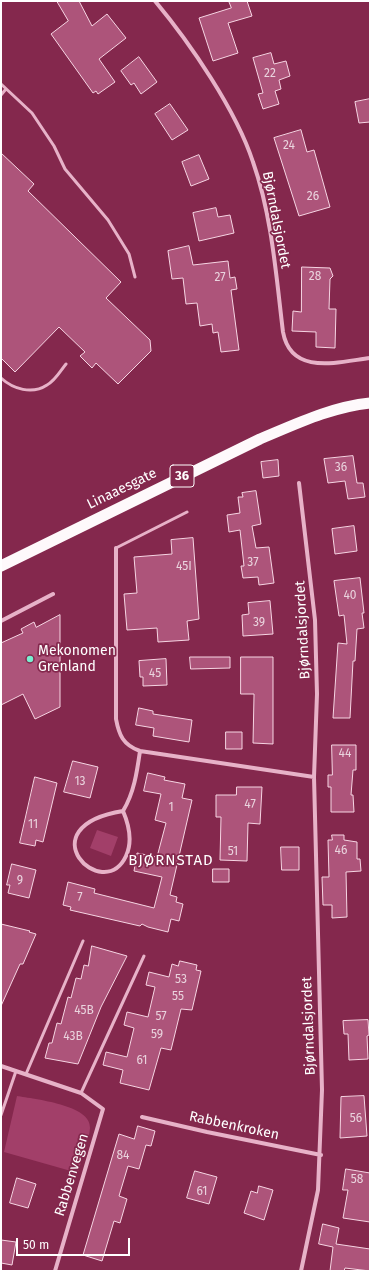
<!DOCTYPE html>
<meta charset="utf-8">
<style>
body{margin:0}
#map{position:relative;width:371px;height:1272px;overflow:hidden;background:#84284d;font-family:"Fira Sans",sans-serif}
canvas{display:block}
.frame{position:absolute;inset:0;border:2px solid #fff;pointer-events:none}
.scale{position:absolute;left:16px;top:1238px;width:114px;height:18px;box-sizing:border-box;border:2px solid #fff;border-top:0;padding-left:5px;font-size:12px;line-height:14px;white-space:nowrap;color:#fff;-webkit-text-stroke:3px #84284d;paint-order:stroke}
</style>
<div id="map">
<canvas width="371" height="1272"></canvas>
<div class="frame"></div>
<div class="scale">50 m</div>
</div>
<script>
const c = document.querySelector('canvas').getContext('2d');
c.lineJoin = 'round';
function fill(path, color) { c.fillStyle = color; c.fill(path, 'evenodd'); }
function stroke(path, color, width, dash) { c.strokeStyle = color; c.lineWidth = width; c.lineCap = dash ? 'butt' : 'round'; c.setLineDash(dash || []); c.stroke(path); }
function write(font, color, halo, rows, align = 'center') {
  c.font = font + ' "Fira Sans",sans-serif'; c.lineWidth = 3.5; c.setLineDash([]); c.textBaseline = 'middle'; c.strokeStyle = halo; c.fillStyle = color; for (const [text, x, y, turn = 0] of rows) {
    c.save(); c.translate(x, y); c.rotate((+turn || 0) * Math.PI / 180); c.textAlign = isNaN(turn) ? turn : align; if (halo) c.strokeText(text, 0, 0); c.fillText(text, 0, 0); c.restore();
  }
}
const green = new Path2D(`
 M97 830 118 837 111 856 90 848Z
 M17 1096C34 1099 92 1105 90 1128 89 1141 81 1160 78 1173L4 1152Z`);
const building = new Path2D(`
 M57 1H79L92 26 107 14 126 38 99 59 115 82 98 94 96 91 93 93 51 34 68 21Z
 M229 1H247L252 16 228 23 238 53 213 61 199 18 231 8Z
 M271 53 274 64 286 61 290 76 279 80 281 89 275 91 279 104 263 109 258 94 263 93 253 58Z
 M139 57 157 82 141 94 134 83 131 85 121 71Z
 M370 99V122L359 123 355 102Z
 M170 104 188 130 172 140 155 114Z
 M301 130 307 152 314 150 330 207 299 216 274 138Z
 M1 153 34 184 28 191 121 282 106 298 150 340 151 351 118 384 96 363 92 368 80 356 85 352 59 327 15 372 1 358Z
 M199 155 209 179 191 186 182 162Z
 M216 208 218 217 230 215 234 233 199 241 193 213Z
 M189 246 193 265 228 261 230 278 235 277 237 289 231 290 239 350 221 352 218 332 213 333 212 324 200 326 197 303 186 304 183 278 172 279 168 251Z
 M302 267 330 268 333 276 330 279 329 309H336L335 348 316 347V332L292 331 293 311 301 312Z
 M353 456 357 483H363L365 497 348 499 345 481 328 483 324 459Z
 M278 460 279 476 263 478 261 462Z
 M256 491 261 524 252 526 256 548 269 547 274 583 259 585 258 577 243 578 241 566H244L240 530 229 532 227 515 240 513 238 497H243L242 493Z
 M354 526 357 551 335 554 332 529Z
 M193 538 199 619 187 621 189 640 158 642 157 628 127 630 124 594 137 593 134 557 172 554 171 540Z
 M360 578 364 613H362L364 628 357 629 355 661H353L350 718H333L338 643 347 644 344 615 339 616 334 581Z
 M270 601 273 634 243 636 242 615 249 614 248 603Z
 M60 615V707L35 719 23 694 1 705V643L23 633 21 629 34 622 36 627Z
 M190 657H230V668L191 669Z
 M241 657H273V744L253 743 254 696V694H241Z
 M166 659 167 685 143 686V677H140L139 661Z
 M139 708 153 711V714L192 720 189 742 153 736 154 728 136 725Z
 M226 732H242V749H226Z
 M332 745H356V770H353L351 795H353L354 812H331V787H328V775H332Z
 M73 761 98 767 90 798 64 792Z
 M148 773 165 777 164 780 185 784 182 798 192 800 170 895 177 897 176 902 183 904 179 921 171 919 168 932 148 927 142 924 140 926 70 910 71 907 63 905 68 882 95 889 94 893 154 908 162 877 134 871 137 853 157 857 166 823 155 820 161 794 144 791Z
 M35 777 57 783 43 842 36 840 35 846 20 843Z
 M237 787H262L260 824 248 823 247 861 220 860 221 817H216V795H236Z
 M332 835H344V840L357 842V859H360L361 871 346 872 347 917 332 918V905H323L322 877H329L328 840H332Z
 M281 847H299V870H282Z
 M12 864 36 870 29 898 8 893 10 885H7Z
 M213 869H229V882H213Z
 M1 924 30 931 29 932 36 934 23 964H20L1 1006Z
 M92 946 127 956 101 1007 78 1064 45 1058 49 1043H52L57 1023 61 1024 68 997 71 998 76 978 81 979 84 965 88 966Z
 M180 961 197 965 196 970 201 971 192 1010 181 1009 171 1050 161 1048 149 1090 120 1083 123 1070 103 1065 106 1052 127 1057 134 1028 124 1025 127 1012 148 1017 155 987 146 985 149 972 169 977 172 964 178 966Z
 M368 1020 369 1035 367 1036 368 1059 349 1060 348 1034H344L343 1021Z
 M364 1096 367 1136 340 1138 341 1097Z
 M138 1126 155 1131 151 1146 146 1145 139 1169 128 1166 119 1196 127 1199 120 1223 114 1221 102 1261 83 1255 119 1134 134 1139Z
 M346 1169 370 1173V1222L343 1218 348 1190H343Z
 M195 1171 217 1177 209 1204 187 1198Z
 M17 1178 36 1184 28 1208 10 1203Z
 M259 1186 273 1190 264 1220 244 1213 251 1191 257 1193Z
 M323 1224 339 1228 336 1244 370 1249V1271L345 1268 344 1271H330L333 1247 319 1244Z
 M1 1240 16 1242 12 1265 1 1263Z`);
const service = new Path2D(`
 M1 84 32 113 54 146 65 169 108 220 129 254 135 277
 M1 95 6 89
 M1 378C13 389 32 395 47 385 55 381 61 370 66 364
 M116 548 187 512
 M26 1074 83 941
 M81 1093 144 956
 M1 1115 16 1071`);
const minor = new Path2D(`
 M155 1C190 43 236 110 253 162 272 216 276 275 283 332 291 376 338 362 370 358
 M299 483 315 620 317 694 314 777 322 1090 318 1190 301 1271
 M116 548V719C119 735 123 745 140 751L314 777
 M1 621 53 594
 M123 811C129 825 133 841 126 856 103 905 25 827 123 811 134 793 137 772 140 751
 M1 1066 81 1093 103 1109 55 1271
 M142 1117 207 1132 321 1155`);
const trunk = new Path2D(`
 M1 566 260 439C296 424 331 407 370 403`);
const markers = [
 [30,659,4,"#78efd0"]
];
const numberNames = [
 ["22",270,74],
 ["24",289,146],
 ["26",313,197],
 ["28",315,277],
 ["27",220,278],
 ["36",341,468],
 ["37",253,563],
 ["45I",184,567],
 ["40",350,596],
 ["39",259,623],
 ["45",155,674],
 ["44",345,754],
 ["13",80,782],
 ["47",250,805],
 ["1",171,808],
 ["11",33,825],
 ["46",341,851],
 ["51",233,852],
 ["9",20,881],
 ["7",80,898],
 ["53",181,980],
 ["55",178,997],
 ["45B",84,1011],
 ["57",161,1017],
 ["59",157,1035],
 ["43B",73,1037],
 ["61",142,1061],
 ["56",356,1119],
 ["84",123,1156],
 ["58",357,1180],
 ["61",202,1192]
];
const shields = [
 [182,476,24]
];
const shieldNames = [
 ["36",182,476]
];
const streetNames = [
 ["Bjørndalsjordet",276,220,79],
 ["Linaaesgate",122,489,-26],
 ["Bjørndalsjordet",303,630,-93],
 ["Bjørndalsjordet",309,1026,-92],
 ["Rabbenkroken",234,1126,12],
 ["Rabbenvegen",72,1175,-73]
];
const poiNames = [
 ["Mekonomen",38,651],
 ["Grenland",38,667]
];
const neighbourhoodNames = [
 ["BJØRNSTAD",171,861]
];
fill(green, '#a23f69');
fill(building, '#ad547a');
stroke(building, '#f6d5e3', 1);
stroke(service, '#e7b2c8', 3);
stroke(minor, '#e7b2c8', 4);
stroke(trunk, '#fef9fb', 11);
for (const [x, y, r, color] of markers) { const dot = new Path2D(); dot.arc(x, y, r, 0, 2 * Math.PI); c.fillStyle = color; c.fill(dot); stroke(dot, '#84284d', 1.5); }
write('12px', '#ead4de', null, numberNames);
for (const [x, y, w] of shields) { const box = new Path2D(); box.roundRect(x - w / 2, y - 11, w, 22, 3); c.fillStyle = '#84284d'; c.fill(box); stroke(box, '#fff', 1); }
write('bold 13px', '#fff', null, shieldNames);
write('14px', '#fff', '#84284d', streetNames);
write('14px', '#fff', '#84284d', poiNames, 'left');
c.letterSpacing = '1px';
write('15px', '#fff', '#84284d', neighbourhoodNames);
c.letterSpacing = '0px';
</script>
